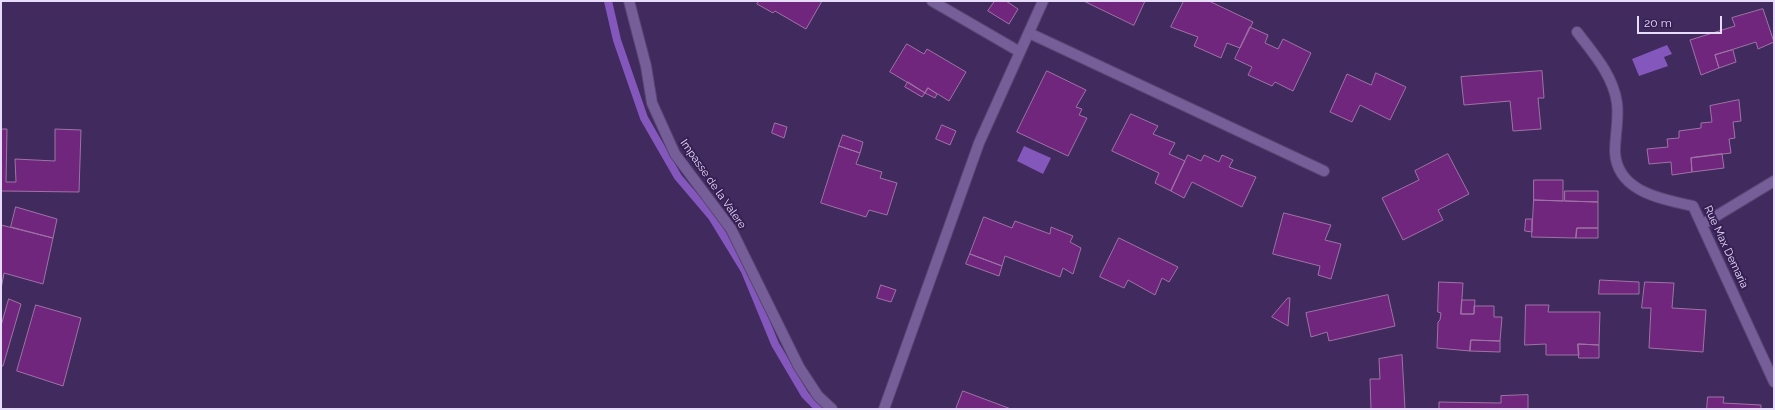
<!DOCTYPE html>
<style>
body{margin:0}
#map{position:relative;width:1775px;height:410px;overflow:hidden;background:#402a5e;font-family:Raleway,sans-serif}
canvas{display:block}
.frame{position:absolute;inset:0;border:2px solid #e8dcfd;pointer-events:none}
.scale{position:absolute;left:1637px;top:16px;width:85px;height:18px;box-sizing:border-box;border:2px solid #e8dcfd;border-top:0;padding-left:5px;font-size:12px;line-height:14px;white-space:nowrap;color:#e8dcfd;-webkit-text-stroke:3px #361f52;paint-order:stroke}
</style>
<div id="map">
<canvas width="1775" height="410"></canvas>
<div class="frame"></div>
<div class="scale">20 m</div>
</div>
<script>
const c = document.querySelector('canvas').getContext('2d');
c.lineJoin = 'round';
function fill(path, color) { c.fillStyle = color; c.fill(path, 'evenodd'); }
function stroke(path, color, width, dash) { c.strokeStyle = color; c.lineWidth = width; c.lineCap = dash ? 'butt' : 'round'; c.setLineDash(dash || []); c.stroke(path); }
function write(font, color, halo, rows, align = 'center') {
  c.font = font + ' Raleway,sans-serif'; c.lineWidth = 4; c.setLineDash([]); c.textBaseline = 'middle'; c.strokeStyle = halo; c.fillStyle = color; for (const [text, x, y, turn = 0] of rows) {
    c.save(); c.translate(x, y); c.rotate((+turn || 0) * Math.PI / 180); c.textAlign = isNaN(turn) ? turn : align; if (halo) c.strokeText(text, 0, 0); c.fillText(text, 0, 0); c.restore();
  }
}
const water = new Path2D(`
 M1667 45 1672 54 1664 57 1668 66 1639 76 1632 59Z
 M1024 146 1051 158 1043 174 1017 161Z`);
const stream = new Path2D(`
 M608 1 617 40 644 118 678 177 712 217 745 271 775 344 805 395 819 409`);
const building = new Path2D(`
 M759 1H822L806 29 775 11 773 13 757 4Z
 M995 1H1006L1018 9 1009 24 988 11Z
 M1084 1H1145L1134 25Z
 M1184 1H1209L1253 22 1240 48 1227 43 1221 58 1194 46 1198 37 1171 27Z
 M1763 9 1774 42 1758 49 1756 42 1715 55 1719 68 1701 75 1690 40 1735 26 1732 18Z
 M1250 27 1268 35 1265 43 1278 49 1283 39 1311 53 1293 91 1275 82 1272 86 1248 75 1252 67 1235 59Z
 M907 44 924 54 927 49 966 72 949 101 928 88 925 93 890 72Z
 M1733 50 1736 62 1719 68 1715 55Z
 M1047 71 1086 90 1076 107 1082 109 1079 115 1087 118 1068 156 1017 132Z
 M1542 71 1544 98H1538L1541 129 1513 131 1510 101 1464 105 1461 77Z
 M1376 73 1406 87 1390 120 1360 105 1352 122 1330 112 1347 74 1371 85Z
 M908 82 925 93 922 97 905 87Z
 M928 88 937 94 935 98 925 93Z
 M1739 100 1741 121 1733 122 1735 138 1729 139 1731 153 1691 158 1692 172 1672 175 1671 162 1649 164 1647 149 1668 147 1667 139 1679 138V131L1701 128V123L1712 122 1710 106Z
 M1131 114 1158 126 1153 134 1175 143 1169 154 1185 161 1171 191 1155 183 1159 173 1112 151Z
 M775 123 787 127 784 138 772 133Z
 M942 125 956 131 950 145 936 139Z
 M1 129H7L6 182H16L15 159 55 161V129L81 130 79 192 1 191Z
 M843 135 863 142 860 153 839 146Z
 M839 146 860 153 856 164 882 172 880 178 897 183 887 215 869 210 866 217 821 203Z
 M1448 154 1469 194 1438 210 1443 220 1403 240 1382 198 1419 180 1415 171Z
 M1722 154 1724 168 1692 172 1691 158Z
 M1188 155 1201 161 1204 155 1219 162 1222 155 1233 160 1229 167 1256 177 1242 207 1192 182 1184 198 1171 191Z
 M1534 180H1563V201L1534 200Z
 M1565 191H1598V202L1565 201Z
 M1534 200 1598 202V228H1577L1576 238 1532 237Z
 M16 207 57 219 53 238 11 227Z
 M1284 213 1331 225 1325 240 1341 244 1331 279 1318 275 1320 266 1273 254Z
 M984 217 1012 228 1015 221 1050 234 1051 227 1073 236 1070 242 1081 248 1073 274 1063 268 1060 277 1005 256 1002 266 970 254Z
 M1526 219H1532V232L1525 231Z
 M1 225 53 238 43 284 4 273 1 289Z
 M1577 228H1598V238H1576Z
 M1119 238 1178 267 1169 282 1162 278 1155 295 1128 280 1124 288 1100 277Z
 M970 254 1002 266 999 276 966 264Z
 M1600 280 1639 282V294H1599Z
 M1439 282 1463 283 1461 314H1474V306H1494V317H1502L1500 341 1471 340 1470 351 1437 348 1438 322 1440 320 1441 313 1438 312Z
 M1645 282 1674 283 1672 308 1706 310 1703 352 1649 348 1651 308H1642Z
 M881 285 896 290 891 302 877 298Z
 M1388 295 1395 326 1329 341 1327 332 1311 337 1306 313Z
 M1288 298H1290L1288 326 1272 317Z
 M9 299 21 304 3 366H1V326Z
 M1462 300H1475L1474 314H1461Z
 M36 305 81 318 63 386 17 371Z
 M1526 305H1549L1548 312H1600L1599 345 1578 344 1579 355H1546V344L1525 345Z
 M1471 340 1500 341V352L1470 351Z
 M1578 344 1599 345V358H1579Z
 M1402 355 1405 409H1371L1370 379H1380L1379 359Z
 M963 391 1011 409H956Z
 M1528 395V409H1439V402L1501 403V396Z
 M1708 397H1724L1723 403 1761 405V409H1707Z`);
const minor = new Path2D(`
 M629 1 646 66 652 103 675 154 731 229 799 367 818 396 832 409
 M932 1 1020 52
 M1577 32C1593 53 1613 75 1617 103 1619 120 1615 135 1615 152 1617 192 1662 199 1693 206L1774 382
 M1029 33 1324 171
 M1703 224 1774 181
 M884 409 979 143 1043 1`);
const streetNames = [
 ["Impasse de la Valere",713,184,55],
 ["Rue Max Demaria",1726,247,65]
];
fill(water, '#8357bb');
stroke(stream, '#8357bb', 8);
fill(building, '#71267d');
stroke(building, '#9e73a5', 1);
stroke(minor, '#594572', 12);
stroke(minor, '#765f98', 10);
write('11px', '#e8dcfd', '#361f52', streetNames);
</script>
